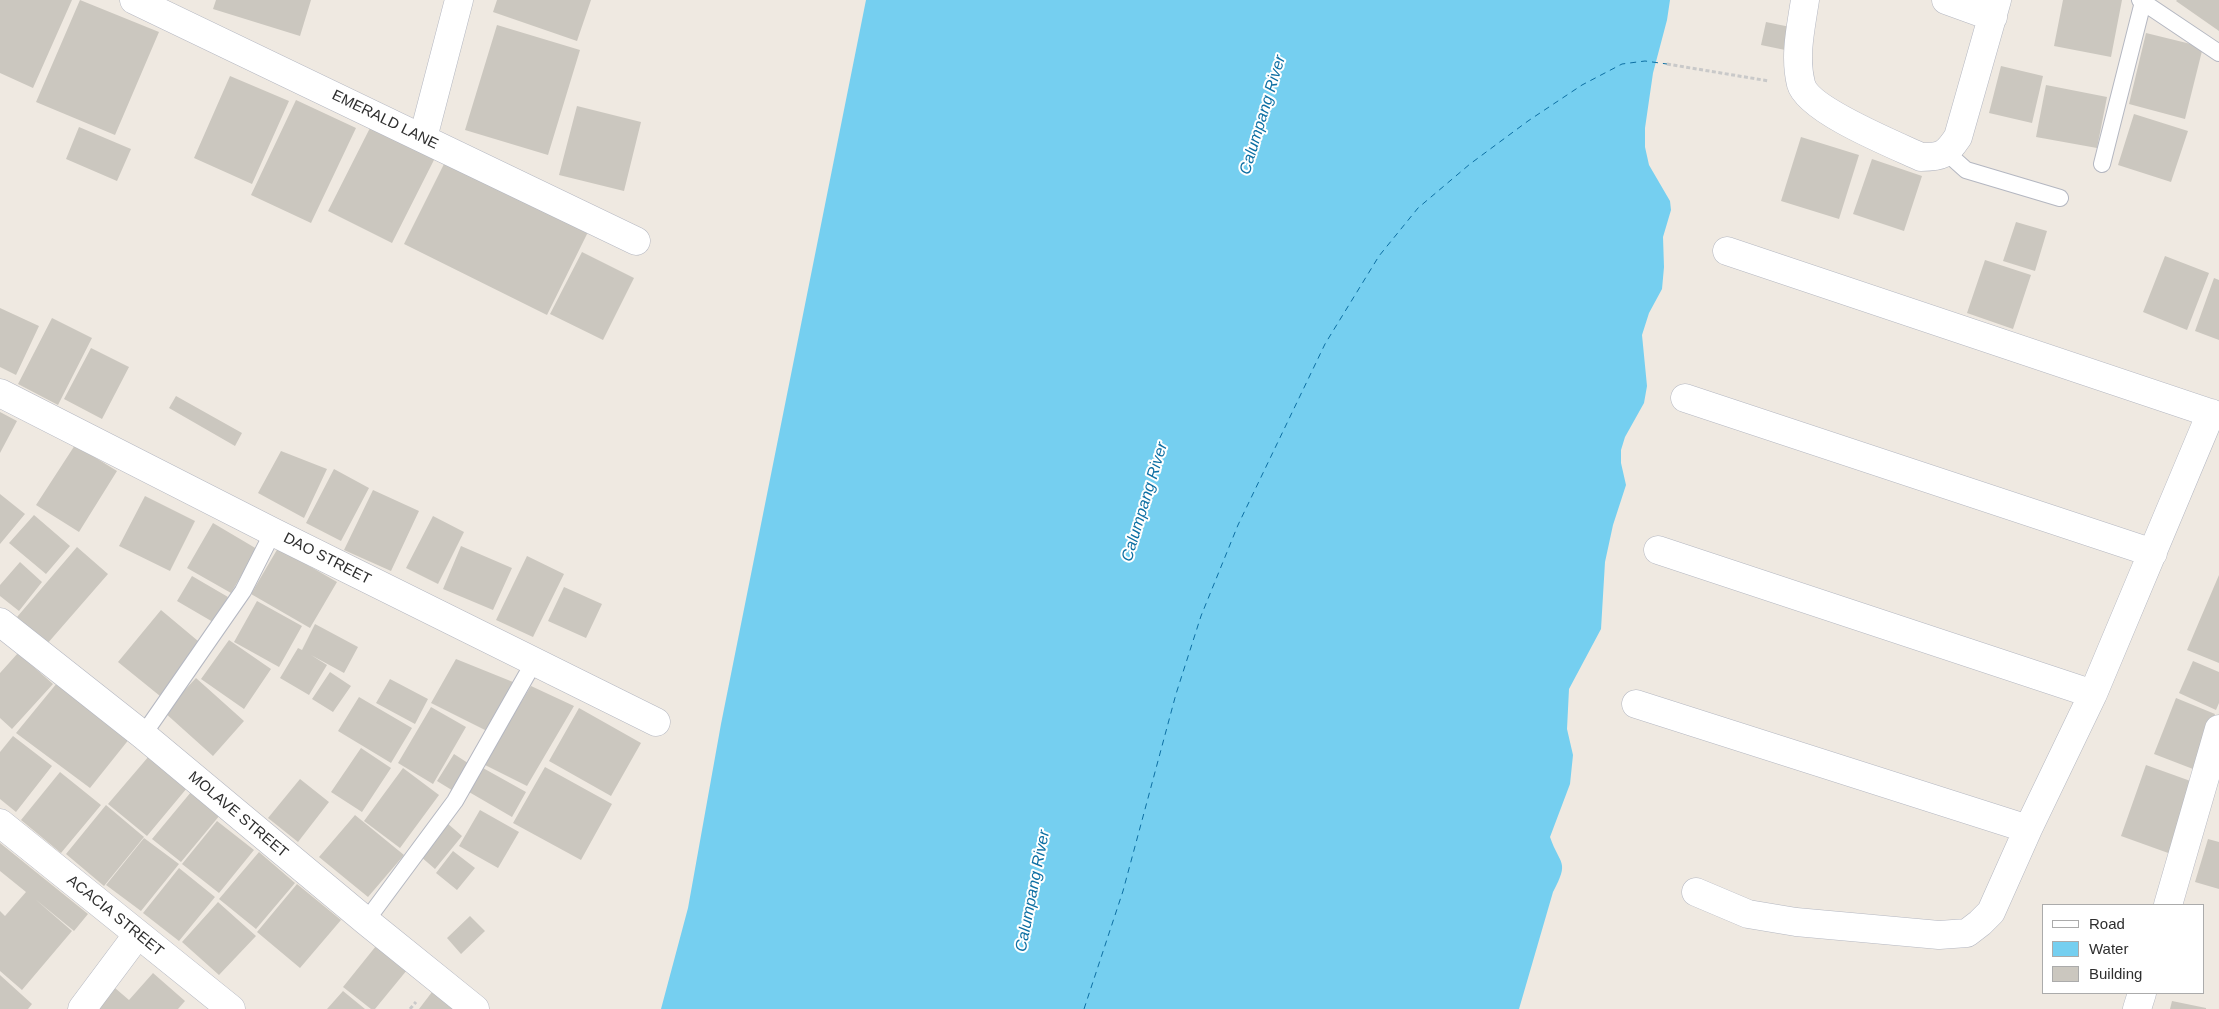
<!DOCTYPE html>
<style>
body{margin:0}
#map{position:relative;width:2219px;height:1009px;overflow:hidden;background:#efe9e1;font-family:Helvetica,sans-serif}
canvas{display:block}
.legend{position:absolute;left:2042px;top:904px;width:162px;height:90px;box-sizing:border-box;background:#fff;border:1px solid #ababab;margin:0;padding:6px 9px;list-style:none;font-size:15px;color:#2e2e2e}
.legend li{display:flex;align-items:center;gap:10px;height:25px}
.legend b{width:25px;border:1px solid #ababab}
</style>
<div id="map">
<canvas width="2219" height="1009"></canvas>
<ul class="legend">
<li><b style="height:6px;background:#fff"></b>Road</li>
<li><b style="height:14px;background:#75cff0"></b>Water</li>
<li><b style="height:14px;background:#cbc7bf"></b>Building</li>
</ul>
</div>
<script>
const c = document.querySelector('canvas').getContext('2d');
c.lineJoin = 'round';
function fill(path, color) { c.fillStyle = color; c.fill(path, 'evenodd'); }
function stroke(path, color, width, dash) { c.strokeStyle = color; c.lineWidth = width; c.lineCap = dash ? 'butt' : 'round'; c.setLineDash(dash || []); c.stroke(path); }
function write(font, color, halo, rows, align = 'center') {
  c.font = font + ' Helvetica,sans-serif'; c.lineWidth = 4; c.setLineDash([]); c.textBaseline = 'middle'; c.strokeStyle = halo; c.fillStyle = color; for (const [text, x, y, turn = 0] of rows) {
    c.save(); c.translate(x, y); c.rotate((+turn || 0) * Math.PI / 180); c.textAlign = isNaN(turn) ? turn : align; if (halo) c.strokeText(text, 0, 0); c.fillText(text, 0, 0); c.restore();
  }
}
const water = new Path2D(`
 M866 0H1670L1667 20 1653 73 1645 128V147L1649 165 1670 201 1671 210 1663 237 1664 267 1662 289 1649 313 1642 335 1647 386 1644 403 1625 437 1621 450V463L1626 485 1613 525 1605 562 1601 629 1569 689 1567 729 1573 755 1570 784 1550 837C1560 866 1570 860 1553 892L1519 1009H661L688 908 721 724Z`);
const ferry = new Path2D(`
 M1084 1009 1123 891 1176 694 1201 616 1238 525 1325 344 1379 256 1418 208 1470 164 1528 121 1582 85 1622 64 1645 61 1667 64`);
const building = new Path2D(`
 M0 0H72L33 88 0 73Z
 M80 0 159 32 115 135 36 102Z
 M216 0H311L300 36 213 9Z
 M497 0H591L577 41 493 12Z
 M2063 0H2122L2111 57 2054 46Z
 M2177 0H2219V31L2176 1Z
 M1766 22 1795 28 1790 51 1761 45Z
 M497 25 580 50 548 155 465 130Z
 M2146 33 2203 47 2185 119 2129 104Z
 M2001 66 2043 76 2032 123 1989 113Z
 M230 76 289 101 252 184 194 158Z
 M2046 85 2107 97 2097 148 2036 137Z
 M296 100 356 128 311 223 251 195Z
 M577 106 641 122 624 191 559 175Z
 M2134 114 2188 131 2171 182 2118 165Z
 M373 122 437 154 392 243 328 211Z
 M79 127 131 149 117 181 66 159Z
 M1801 137 1859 155 1839 219 1781 201Z
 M1872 159 1922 176 1904 231 1853 214Z
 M445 162 588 232 547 315 404 244Z
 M2016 222 2047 231 2035 271 2003 261Z
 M582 252 634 278 603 340 550 314Z
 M2165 256 2209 273 2187 330 2143 312Z
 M1985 260 2031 275 2013 329 1967 313Z
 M2214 278 2219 280V340L2195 331Z
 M0 308 39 326 16 375 0 367Z
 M52 318 92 338 58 405 18 384Z
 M91 348 129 367 102 419 64 399Z
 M176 396 242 433 235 446 169 408Z
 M0 412 17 421 0 453Z
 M75 445 117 471 79 532 36 505Z
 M281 451 327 469 304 518 258 493Z
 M334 469 369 488 341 541 306 523Z
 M373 490 419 511 391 571 344 550Z
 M0 494 25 514 0 544Z
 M145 496 195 521 170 571 119 546Z
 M34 515 70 546 46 574 9 543Z
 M433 516 464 532 438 584 406 568Z
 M213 523 257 549 231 593 187 568Z
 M461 546 512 568 493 610 443 589Z
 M77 547 108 574 47 644 17 617Z
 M278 548 337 582 310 628 251 594Z
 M527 556 564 574 533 637 496 620Z
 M20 562 42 582 19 611 0 596V585Z
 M2219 575V663L2187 650Z
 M192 576 228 597 213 622 177 601Z
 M564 587 602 604 586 638 548 621Z
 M257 601 302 626 279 667 234 642Z
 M161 610 204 646 160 696 118 662Z
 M315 624 358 647 344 673 311 655 327 665 309 695 280 678 298 648 302 650Z
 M229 640 271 669 244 709 201 679Z
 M18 653 53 684 12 729 0 718V673Z
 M456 659 513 682 487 731 431 703Z
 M2193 661 2219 672V703L2216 710 2179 693Z
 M330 672 351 686 333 712 312 699Z
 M196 678 244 721 213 756 164 712Z
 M390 679 428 699 415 724 376 703Z
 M57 683 130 738 90 788 16 733Z
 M531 686 574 706 527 786 483 764Z
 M359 697 412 728 391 763 338 731Z
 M2176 698 2215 714 2193 769 2154 754Z
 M431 707 466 727 433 784 398 763Z
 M579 708 641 743 611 796 549 761Z
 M13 736 52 766 16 812 0 799V752Z
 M361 748 391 768 362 812 331 792Z
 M454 754 471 765 455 792 437 781Z
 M149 756 187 788 147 836 108 804Z
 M2146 765 2196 783 2171 854 2121 836Z
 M545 767 612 804 581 860 513 823Z
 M403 768 439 795 400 848 364 821Z
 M483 768 526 792 512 817 469 792Z
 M60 772 101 805 61 853 21 820Z
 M300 779 329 802 298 842 268 818Z
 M191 792 220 815 181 862 152 839Z
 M106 805 144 837 104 886 66 854Z
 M480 810 519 832 498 868 459 846Z
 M355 815 404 855 368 897 319 857Z
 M217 821 254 850 219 893 182 864Z
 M447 823 462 836 435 869 420 856Z
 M144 838 179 864 141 911 106 885Z
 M2208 839 2219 842V889L2195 882Z
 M0 843 88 914 74 931 35 899 72 931 22 990 0 971V911L5 916 26 892 0 871Z
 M453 851 475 868 457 890 436 873Z
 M259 852 295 883 256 929 219 899Z
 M179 868 215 897 179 941 143 913Z
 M297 884 341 920 300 968 257 932Z
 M218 902 256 936 219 975 182 942Z
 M470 916 485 931 461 954 447 938Z
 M376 946 407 970 375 1009H371L343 987Z
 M153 973 185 1001 178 1009H97L115 988 129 1000Z
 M0 975 32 1004 28 1009H0Z
 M343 991 365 1009H327Z
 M432 992 453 1008 452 1009H419Z
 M2172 1001 2206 1008V1009H2170Z`);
const path = new Path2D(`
 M1667 64 1769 81
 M410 1009 416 1002`);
const service = new Path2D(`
 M2140 0 2219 53
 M1947 153 1966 170 2060 198
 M2102 164 2143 2
 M143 735 243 591 273 532
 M366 921 455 801 534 662`);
const minor = new Path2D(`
 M134 0 636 241
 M1805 0C1801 27 1794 56 1801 84 1808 110 1895 145 1921 157 1942 157 1946 155 1958 137L1997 0
 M1946 0 1993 17
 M423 138 459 0
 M1727 251 2219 416
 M0 393 273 532 656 722
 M1685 398 2153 553
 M1658 550 2093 694
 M0 622 143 735 366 921 475 1009
 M1636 704 2028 829
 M0 823 231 1009
 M1696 892 1748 914 1796 922 1939 935 1967 933 1980 923 1991 912 2028 829 2093 694 2211 413
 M2168 905 2219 729
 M82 1009 138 934
 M2137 1009 2142 993`);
const streetNames = [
 ["EMERALD LANE",385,120,26],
 ["DAO STREET",327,559,27],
 ["MOLAVE STREET",238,815,40],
 ["ACACIA STREET",115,916,39]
];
const waterNames = [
 ["Calumpang River",1263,115,-73],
 ["Calumpang River",1145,502,-73],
 ["Calumpang River",1033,891,-79]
];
fill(water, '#75cff0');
stroke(ferry, '#0d6fa3', 1, [6, 5]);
fill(building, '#cbc7bf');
stroke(service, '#b4b7c1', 18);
stroke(minor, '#b4b7c1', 29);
stroke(path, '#c9c9c9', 3, [4, 2.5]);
stroke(service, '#fff', 16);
stroke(minor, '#fff', 28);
write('15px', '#2e2e2e', '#fff', streetNames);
write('italic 16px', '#0d6fa3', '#fff', waterNames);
</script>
